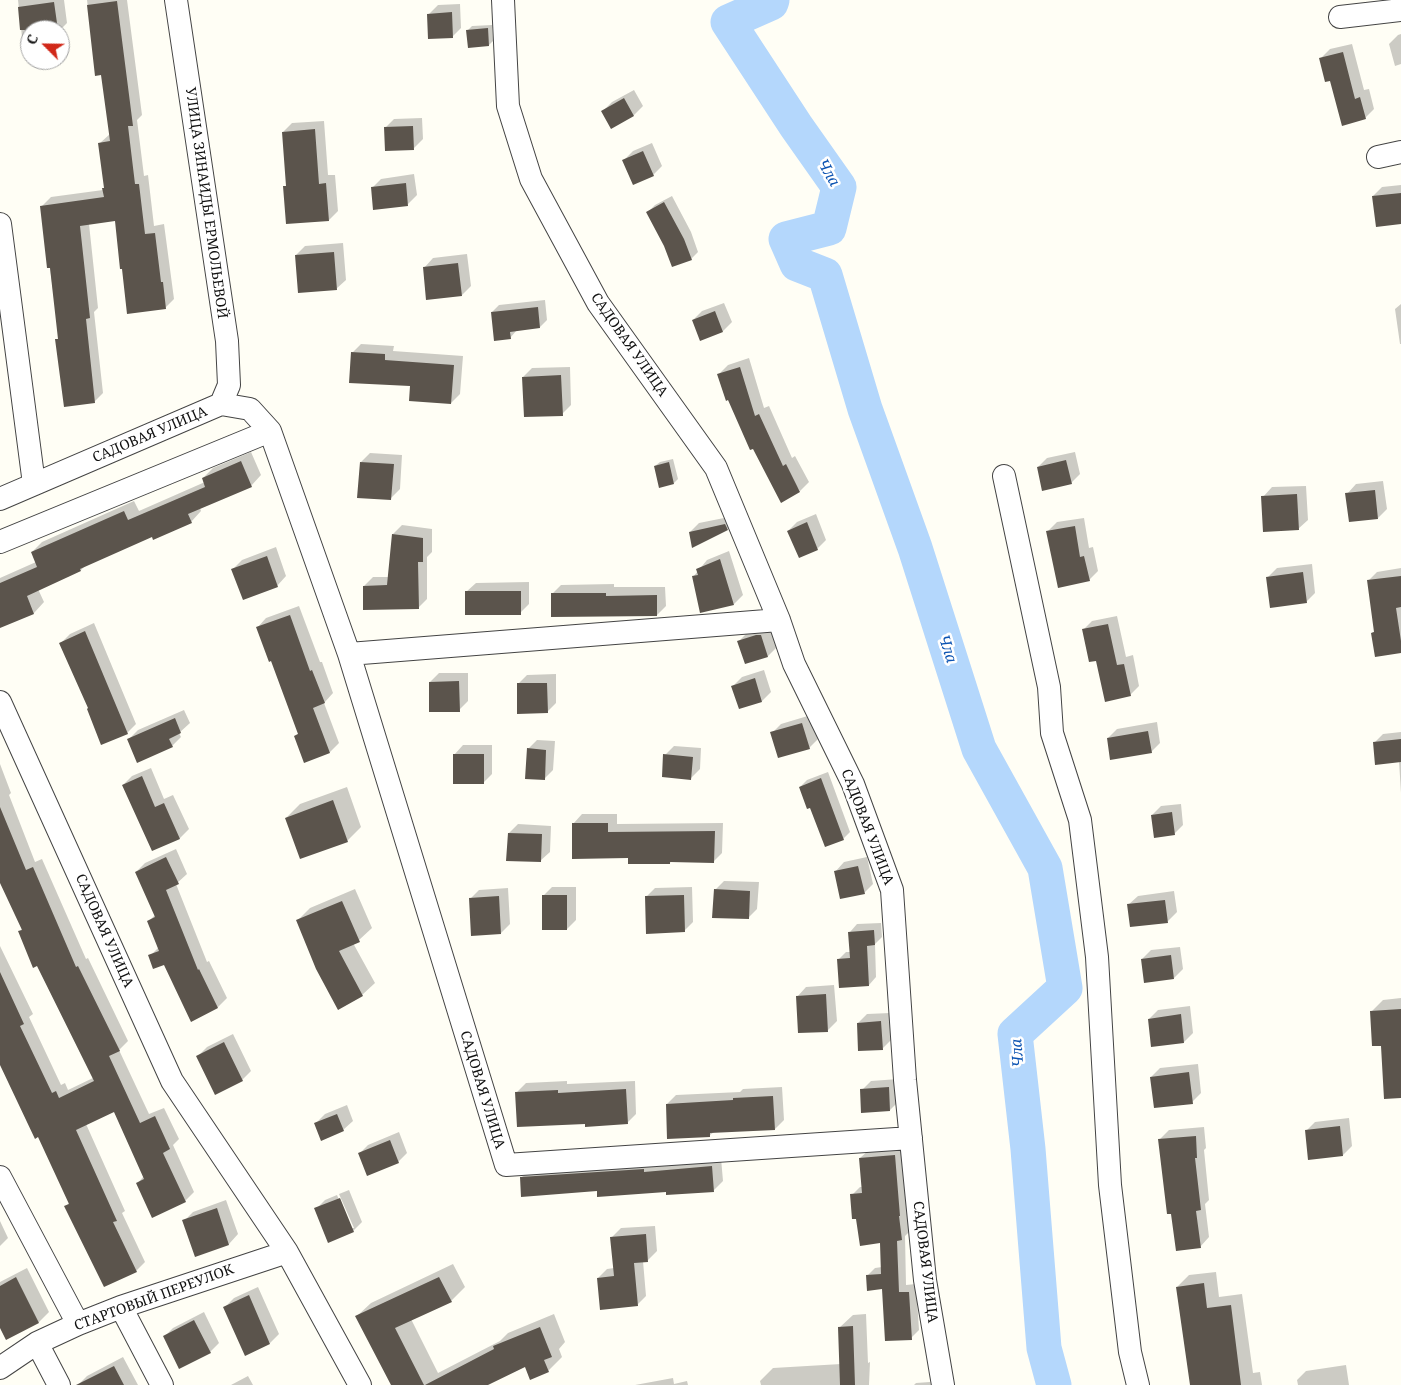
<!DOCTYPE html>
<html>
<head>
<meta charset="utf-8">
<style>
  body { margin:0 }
  #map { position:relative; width:1401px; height:1385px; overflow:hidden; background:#fffef5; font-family:"Noto Serif",serif }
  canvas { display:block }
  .north { position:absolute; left:20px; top:20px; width:50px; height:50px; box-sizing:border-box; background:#fff; border:1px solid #a0a0a0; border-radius:50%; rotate:293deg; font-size:14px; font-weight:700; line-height:20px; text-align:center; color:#111 }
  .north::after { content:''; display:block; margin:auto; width:18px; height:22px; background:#d12819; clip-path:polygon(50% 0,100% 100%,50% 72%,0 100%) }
</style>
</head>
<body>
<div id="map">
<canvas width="1401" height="1385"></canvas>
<div class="north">С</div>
</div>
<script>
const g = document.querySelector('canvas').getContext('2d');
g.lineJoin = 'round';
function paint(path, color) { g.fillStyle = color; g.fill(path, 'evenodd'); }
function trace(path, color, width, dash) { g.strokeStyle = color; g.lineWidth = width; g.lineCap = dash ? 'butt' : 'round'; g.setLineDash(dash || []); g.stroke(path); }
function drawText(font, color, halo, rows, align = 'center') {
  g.font = font + ' "Noto Serif",serif'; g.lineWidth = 5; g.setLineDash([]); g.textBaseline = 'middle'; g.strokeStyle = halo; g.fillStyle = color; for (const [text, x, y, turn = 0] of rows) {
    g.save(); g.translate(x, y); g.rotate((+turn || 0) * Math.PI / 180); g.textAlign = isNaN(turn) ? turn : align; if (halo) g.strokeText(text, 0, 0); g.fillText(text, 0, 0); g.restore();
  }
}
const shadow = new Path2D(`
  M18,0h46l3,23 -7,7h-30v6l-8,1z
  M87,0h40l15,115 -5,5 7,56 4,-1 6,51 10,-2 10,75 -9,9 -49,-88 -27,4 9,84 -4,4 9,81 -9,9 -37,-62 2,-3 -17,-131 9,-9 52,-7 2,-2 -5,-45 10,-9 -8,-60 -6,1z
  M460,4l1,24 -9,9 -23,-23 9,-9z
  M492,25l1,16 -4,4 -22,-14 5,-5z
  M1401,34v30l-6,2 -6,-22 9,-9z
  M1352,44l12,46 5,-1 5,20 -9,9 -34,-39 -10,-21 9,-9z
  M634,90l9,16 -9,9 -22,12 -9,-16 9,-9z
  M422,118l1,21 -9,9 -29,-20 9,-9z
  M324,121l4,54h7l3,36 -9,9 -44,-33 2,-3 -4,-52 9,-9z
  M652,143l10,23 -9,9 -29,-15 9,-9z
  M414,174l3,21 -9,9 -36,-16 9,-9z
  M1401,185v38l-28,-27 9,-9z
  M672,196l19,36 7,20 -7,7 -26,-13 -17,-34 7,-7z
  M343,243l3,37 -10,9 -40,-34 9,-9z
  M467,254l4,32 -9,9 -38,-27 9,-10z
  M545,300l2,20 -7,7 -23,3 -7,8 -18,-26 7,-7z
  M724,303l8,19 -9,9 -23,8 -7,-19 9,-9z
  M1401,304v40h-1l-5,-35z
  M361,344l33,2 -1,5 70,5 -3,38 -9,9 -39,-18 -60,-32z
  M749,358l15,50 5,-2 23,52 3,-2 14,26 -9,9 -81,-117 9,-9z
  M570,367l1,38 -9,9 -39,-37 9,-9z
  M251,452l10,23 -10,11 -51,22 1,3 -10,11 -38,14 -67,29 -5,5 -43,19 6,13 -10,11 -34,14v-49l36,-16 -4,-10 10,-10 92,-41 5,10 66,-29 -2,-4 10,-10z
  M1075,452l5,22 -9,9 -33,-16 9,-9z
  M370,453l32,2 -2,34 -9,9 -30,-36z
  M673,459l5,20 -4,4 -19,-17 5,-4z
  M1383,481l4,28 -9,9 -31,-24 9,-10z
  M1306,486l2,34 -10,9 -35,-32 9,-10z
  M816,514l10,26 -9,9 -29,-18 9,-9z
  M734,516l2,4 -9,9 -37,3 9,-9z
  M1084,518l5,30 4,-1 5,24 -9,9 -41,-49 9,-9z
  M402,525l30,4v23l-5,5v42l-9,9 -54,-22 9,-9h16l4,-43z
  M276,547l10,29 -9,10 -44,-17 9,-9z
  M729,551l14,44 -9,9 -41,-27 14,-17z
  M1312,564l3,29 -9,9 -38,-25 9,-9z
  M1401,568v84l-29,-19 3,-2 -7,-50 9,-9z
  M529,582v22l-9,9 -54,-21 10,-9z
  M614,584v3h51l1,19 -9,9 -105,-21 9,-9z
  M299,606l21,56h2l11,31 -9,10 15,40 -9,9 -35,-16 4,-3 -28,-74 -14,-31 9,-10z
  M1117,616l9,41 7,-2 6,31 -9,9 -33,-36 -14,-29 9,-9z
  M94,623l42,101 -9,9 -37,-25 -29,-65 9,-9z
  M770,626l7,21 -9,9 -22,7 -7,-22 9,-9z
  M764,670l7,22 -9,9 -22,7 -7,-22 9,-9z
  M439,673h29v28l-9,9 -29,-28z
  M556,674v29l-9,9 -29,-28 9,-9z
  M184,710l6,13 -11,10 2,4 -9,9 -43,-7 9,-9z
  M811,715l7,24 -9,9 -37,-15 9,-9z
  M1157,722l3,21 -9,9 -43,-14 9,-9z
  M1401,732v61l-2,-32 -25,-18 9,-9z
  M537,740l18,1 -2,29 -9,9 -16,-30z
  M463,745h29v29l-9,9 -29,-28z
  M674,746l27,2 -1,21 -9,9 -26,-23z
  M0,764l11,29 -2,2 26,67 7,-3 44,100 2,-1 40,83 -9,9 30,64 15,-6 15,31 -6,6 21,47 -9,9 -48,-17 7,-8 -30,-65 -28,13 39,87 -3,2 23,49 -9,9 -70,-65 4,-4 -31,-67 -39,-71v-118l33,68 -4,3 32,68 4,-2 3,7 25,-12 -73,-147 3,-3 -23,-48z
  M151,768l13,31 9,-4 16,34 -9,9 -27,12 -30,-65 9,-9z
  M828,772l22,60 -7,7 -32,-33 -11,-19 7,-7z
  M347,787l14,40 -14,14 -61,-23 14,-14z
  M1181,804l2,21 -9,9 -22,-19 9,-9z
  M582,814h35v10l106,-1 -1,30 -9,9 -41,-2 -2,3 -41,-6 -56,-33z
  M518,824l33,2 -1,26 -10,9 -31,-28z
  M176,849l11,25 -11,10 31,78 2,-1 18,37 -9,9 -26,13 -28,-56 -14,-8 9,-9 -10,-26 6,-6 -19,-43 9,-9z
  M867,857l6,27 -9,9 -29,-21 9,-10z
  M724,881l35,1 -2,27 -9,9 -33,-28z
  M552,887h24v33l-9,9 -24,-33z
  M692,887l1,35 -9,9 -38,-34 9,-9z
  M508,888l2,36 -9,9 -31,-34 9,-9z
  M355,889l17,39 -13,12 -6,3 22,40 -13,12 -65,-74 13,-13z
  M1174,891l3,21 -9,9 -40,-16 10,-9z
  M881,923l1,14 -7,7 1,33 -7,8 -31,-25 8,-8h5l-1,-20 7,-8z
  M1180,947l3,22 -9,9 -32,-19 9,-9z
  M834,985l3,36 -9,9 -29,2 -2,-35 9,-10z
  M1401,998v99l-29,-86 11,-11z
  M1190,1006l3,27 -9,9 -32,4 -3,-27 9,-9z
  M890,1013l2,26 -9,9 -25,-25 9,-9z
  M233,1034l18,37 -9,9 -44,-24 9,-9z
  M1198,1064l3,29 -9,9 -41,-25 9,-9z
  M898,1079l1,22 -9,9 -28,-20 9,-9z
  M567,1081v3l68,-3 1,33 -9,9 -41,-1 -69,-30 9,-9z
  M782,1087l2,33 -9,9 -61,3 -4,3 -43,-31 9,-9 64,-3 3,-3z
  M347,1105l6,16 -10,9 -27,-7 9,-9z
  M1349,1118l3,28 -9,9 -37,-24 9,-9z
  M1204,1127l2,21 -2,2 5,50 -4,4 4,33 -9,10 -40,-108 9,-9z
  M399,1132l8,21 -9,9 -39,-8 9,-9z
  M903,1147l5,59 -2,2 4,23 -5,5 1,49 10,-1 3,46 -8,8 -28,-50 -16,-12 8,-8 7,-1 -1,-25 -29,-47 8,-8h2l-2,-29 9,-8z
  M721,1158l2,23 -9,9h-116l-77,-12 10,-9z
  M349,1190l13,32 -9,9 -37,-22 9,-9 12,-5 14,33h3l-15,-34z
  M226,1200l12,34 -9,10 -34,11 -11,-34 9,-9z
  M0,1221l8,17 -8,8z
  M655,1226l2,25 -9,9 -5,1 3,35 -9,9 -39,-27 9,-9 7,-1 -2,-31 9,-9z
  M453,1264l12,23 -14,14 -40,18 27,54 62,-32 8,-8 46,-19 11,28 -6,7 3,8 -14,14 -22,-5 -40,19h-93l-36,-69 14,-13z
  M27,1268l22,44 -10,10 -39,3v-43z
  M1216,1272l3,25 23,-3 11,79 7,-1 2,13h-42l-43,-98 12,-12z
  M258,1287l21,47 -9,9 -45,-36 9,-9z
  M204,1312l15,31 -9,9 -46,-15 9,-9z
  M866,1314l2,49 2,-1 -1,23h-108l-1,-4 13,-13 68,-4 -2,-36 14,-13z
  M123,1357l15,28h-60l9,-9z
  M1346,1365l3,20h-51l-1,-5 9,-9z
  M248,1376l5,9h-22z
  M673,1378l1,6 13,-3 1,4h-53z
  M930,1382l1,3h-17l2,-2z`);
const river = new Path2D(`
  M772,0l-1,3 -43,19 68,104 43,61 -10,41 -43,11 11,25 28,11 40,134 50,139 64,201 66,119 20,120 -50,46 13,115 16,199 10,37`);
const building = new Path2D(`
  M117,1l16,125h-5l7,58h4l6,50 10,-1 6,49h2l3,27 -39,5 -5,-45h-2l-5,-48 -35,5 10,92 -4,1 9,84 -31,4 -9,-68h3l-8,-71h-3l-7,-62 64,-9 -2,-9h2l-6,-45 12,-2 -9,-66 -6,1 -8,-71z
  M54,2l4,28h-38l-2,-23z
  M452,12l1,26 -25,1 -1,-25z
  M488,28l1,18 -21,2 -2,-18z
  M1343,52l12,47 5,-2 6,22 -24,7 -12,-45 -5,1 -6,-24z
  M624,98l10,18 -23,13 -10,-18z
  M413,126l1,24 -29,1 -1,-24z
  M315,129l4,55 7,-1 3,38 -43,3 -3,-38h3l-4,-54z
  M643,151l11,25 -21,9 -11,-25z
  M406,183l2,23 -35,4 -2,-23z
  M1401,193v31l-25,3 -4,-31z
  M664,202l20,37 8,21 -20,7 -8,-21 -18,-34z
  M334,252l3,38 -39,3 -3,-38z
  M458,263l4,33 -36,4 -3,-33z
  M538,307l2,21 -30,4 1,7 -17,2 -3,-29z
  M715,311l8,21 -23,9 -8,-21z
  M351,352l34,2v6l69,5 -3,39 -42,-3 1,-15 -61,-3z
  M740,367l15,49 4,-2 24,52 3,-2 14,28 -19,11 -28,-54 -3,1 -22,-50 -2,1 -9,-27z
  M561,375l2,41 -39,1 -2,-40z
  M1066,460l6,24 -30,7 -5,-24z
  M241,461l11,26 -64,27 4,9 -39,17 -1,-3 -72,32 1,2 -54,25 7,18 -34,14v-45l37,-16 -6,-15 93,-41 4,9 77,-33 -3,-9z
  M360,462l34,2 -3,36 -34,-2z
  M669,462l5,22 -15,4 -5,-22z
  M1375,490l3,29 -29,3 -4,-29z
  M1297,494l2,36 -36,2 -2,-36z
  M807,522l11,28 -19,8 -12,-27z
  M725,524l3,6 -36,18 -3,-16z
  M1075,526l5,31 4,-1 6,25 -32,7 -12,-57z
  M392,534l31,4v24h-5l1,47 -56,1v-24l24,-1z
  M267,556l11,31 -35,13 -12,-31z
  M720,559l14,46 -34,8 -8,-37 6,-1 -2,-6z
  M1303,572l4,31 -37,5 -4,-31z
  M1401,576v31l-5,1 5,33v12l-26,4 -4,-24 3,-1 -7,-52z
  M465,591h56v24h-56z
  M551,593h55v3l51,-1v21l-106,1z
  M290,615l20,56 2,-1 13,33 -12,5 17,45 -26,10 -10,-27 4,-2 -27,-73 -2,1 -13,-35z
  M1108,624l9,41 7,-1 7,32 -26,6 -9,-41 -7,1 -7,-33z
  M85,631l43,103 -27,11 -14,-36 1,-1 -29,-65z
  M756,635h5l7,22 -23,7 -8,-23z
  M755,678l7,24 -23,7 -8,-23z
  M459,681l1,31h-31v-30z
  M517,683h30l1,30 -31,1z
  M175,718l6,15 -12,6 4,8 -36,16 -10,-24z
  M802,723l8,26 -32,9 -8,-26z
  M1148,731l4,22 -42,7 -3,-22z
  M1401,739v23l-26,3 -2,-23z
  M527,748l19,2 -1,30 -20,-1z
  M453,754h31v30h-31z
  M663,754l30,3 -2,23 -29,-3z
  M142,776l13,31 9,-4 16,36 -28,12 -30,-66z
  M821,778l23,62 -19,7 -15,-39 -3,1 -8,-22z
  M333,800l15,42 -48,17 -15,-41z
  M0,807l26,63 7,-3 43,100 2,-1 42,85 -11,5 31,67 15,-7 15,33 -7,4 23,49 -34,16 -16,-35 8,-4 -30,-67 -38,18 41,91 -4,1 24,50 -33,15 -40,-81 5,-2 -31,-67 -3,2 -35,-74v-93l24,52 -4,2 32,67 4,-2 3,7 35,-17 -57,-115 -4,2 -15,-37 4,-1 -22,-47z
  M1172,812l3,23 -21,3 -3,-23z
  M572,823h36v9l107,-1 -1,32 -44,-1v2h-42v-6l-56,1z
  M508,833l34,1 -1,28 -35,-1z
  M166,857l13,27 -13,6 32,80 1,-1 19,39 -27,14 -27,-57 -11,4 -5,-14 11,-4 -12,-30 8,-4 -20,-45z
  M858,866l7,28 -25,5 -6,-28z
  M714,889l36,2 -1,28 -37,-1z
  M542,895h25v35h-25z
  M684,895l1,37 -39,2 -1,-38z
  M499,896l2,38 -30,2 -2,-38z
  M1165,900l3,23 -38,4 -3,-23z
  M342,901l18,41 -21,9 24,45 -25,14 -22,-41 -20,-49z
  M874,930l1,15 -8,1 2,40 -30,2 -2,-29 13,-1 -2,-26z
  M1171,955l3,24 -30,4 -3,-24z
  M826,994l2,38 -30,1 -2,-37z
  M1401,1009v89l-17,1 -3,-53h-9l-2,-35z
  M1181,1014l3,29 -33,4 -3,-28z
  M881,1021l2,29 -25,1 -1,-28z
  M224,1042l19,39 -28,14 -19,-39z
  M1189,1072l4,32 -39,4 -4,-31z
  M889,1087l1,24 -29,2 -1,-24z
  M626,1089l2,35 -43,3v-3l-68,3 -2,-35 43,-2v3z
  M773,1096l2,34 -65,3v4l-43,2 -1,-35 67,-4v-2z
  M337,1114l7,17 -23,10 -7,-18z
  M1340,1126l3,30 -35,4 -3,-30z
  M1196,1136l1,22h-2l6,52 -5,1 5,37 -25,3 -5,-37h-4l-9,-75z
  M390,1140l9,23 -32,13 -9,-23z
  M895,1155l5,61h-1l3,24 -5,1 2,51h10l3,48 -27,1 -3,-52 -15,2 -1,-16 15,-1 -1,-31 -20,3 -4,-27h-4l-2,-25 12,-1 -3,-35z
  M712,1166l2,26 -48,3v-3l-69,5v-6l-76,6 -1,-20 124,-8v3z
  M340,1198l14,34 -26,11 -14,-35z
  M217,1208l12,37 -34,12 -13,-37z
  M646,1234l2,28 -14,1 4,43 -38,4 -3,-32 17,-2 -4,-39z
  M16,1277l23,46 -33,17 -6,-12v-42z
  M439,1277l13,25 -57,26 29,57h-33l-36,-69z
  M1204,1283l3,25 24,-3 10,80h-51l-14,-98z
  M249,1295l21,49 -25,12 -22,-49z
  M194,1320l17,33 -32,16 -16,-33z
  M853,1326l2,59h-15l-2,-58z
  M540,1327l12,30 -8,3 5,12 -19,8 -5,-13 -37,18h-63l69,-36 -1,-3z
  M114,1366l10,19h-48z`);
const street = new Path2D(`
  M176,0l51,341 2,44 -8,19
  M503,0l5,106 23,73 67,124 118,165 63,152 15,44 59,120 39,106 13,190 20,200 18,105
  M1340,17l61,-7
  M1378,157l23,-5
  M0,224l34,260
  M1004,476l45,211 3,46 28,87 17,137 13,228 20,167 8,33
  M0,499l221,-95 29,5 20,22 79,223 157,511 405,-27
  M0,542l270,-111
  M349,654l430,-34
  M0,702l172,379 115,171 73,133
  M0,1177l78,147
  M121,1307l41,78
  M37,1343l22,42
  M0,1368l37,-25 41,-19 43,-17 166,-55`);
const streetNames = [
  ["УЛИЦА ЗИНАИДЫ ЕРМОЛЬЕВОЙ",206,203,82],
  ["САДОВАЯ УЛИЦА",629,345,55],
  ["САДОВАЯ УЛИЦА",150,435,-23],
  ["САДОВАЯ УЛИЦА",867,827,69],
  ["САДОВАЯ УЛИЦА",104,931,66],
  ["САДОВАЯ УЛИЦА",482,1090,73],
  ["САДОВАЯ УЛИЦА",925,1262,83],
  ["СТАРТОВЫЙ ПЕРЕУЛОК",154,1298,-20]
];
const waterNames = [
  ["Чла",828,173,60],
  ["Чла",947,649,72],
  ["Чла",1018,1053,-94]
];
paint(shadow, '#0003');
trace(river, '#b4d7fc', 35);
paint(building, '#5b544c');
trace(street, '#444', 24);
trace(street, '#fff', 22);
drawText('14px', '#111', '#fff', streetNames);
drawText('italic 15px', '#0b53b2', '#fff', waterNames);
</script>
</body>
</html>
